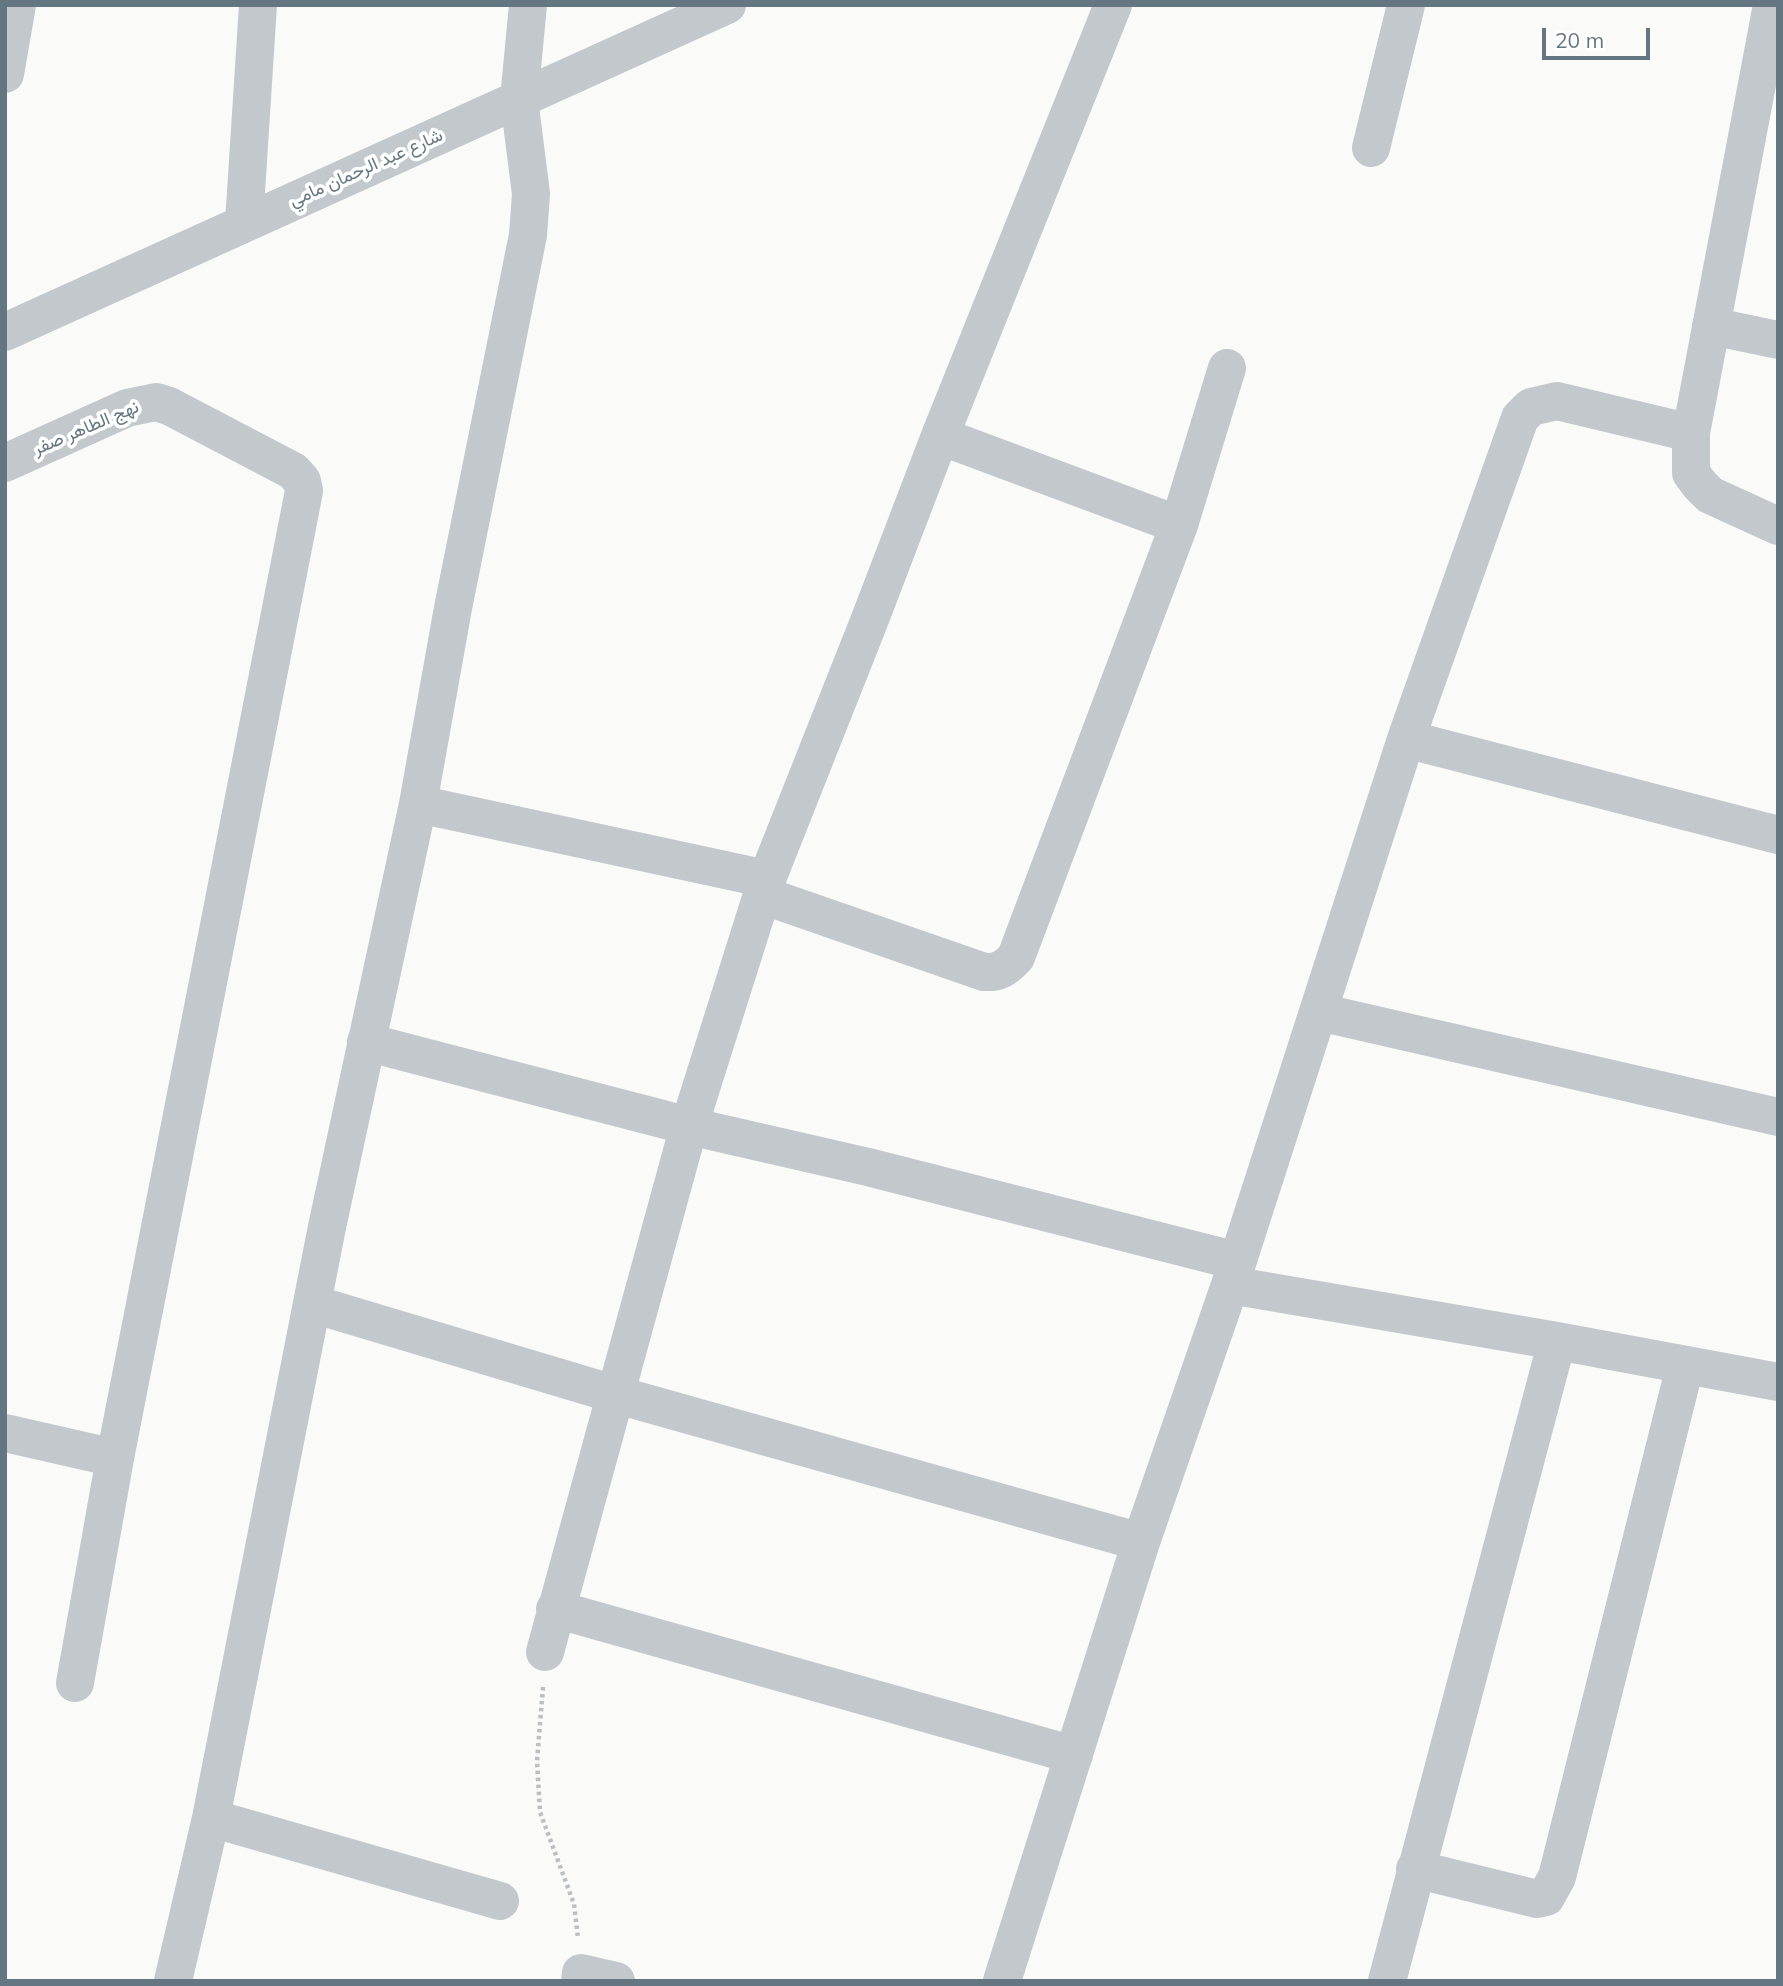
<!DOCTYPE html>
<html>
<head>
<meta charset="utf-8">
<style>
  body { margin:0 }
  #map { position:relative; width:1783px; height:1986px; overflow:hidden; background:#fafaf8; font-family:Mulish,sans-serif }
  canvas { display:block }
  .frame { position:absolute; inset:0; border:7px solid #657683; pointer-events:none }
  .scale { position:absolute; left:1542px; top:28px; width:108px; height:32px; box-sizing:border-box; border:4px solid #657683; border-top:0; padding-left:9px; font-size:21px; line-height:24px; white-space:nowrap; color:#657683; -webkit-text-stroke:5px #fff; paint-order:stroke }
</style>
</head>
<body>
<div id="map">
<canvas width="1783" height="1986"></canvas>
<div class="frame"></div>
<div class="scale">20 m</div>
</div>
<script>
const g = document.querySelector('canvas').getContext('2d');
g.lineJoin = 'round';
function trace(path, color, width, dash) { g.strokeStyle = color; g.lineWidth = width; g.lineCap = dash ? 'butt' : 'round'; g.setLineDash(dash || []); g.stroke(path); }
function drawText(font, color, halo, rows, align = 'center') {
  g.font = font + ' Mulish,Vazirmatn,sans-serif'; g.lineWidth = 7; g.setLineDash([]); g.textBaseline = 'middle'; g.strokeStyle = halo; g.fillStyle = color; for (const [text, x, y, turn = 0] of rows) {
    g.save(); g.translate(x, y); g.rotate((+turn || 0) * Math.PI / 180); g.textAlign = isNaN(turn) ? turn : align; if (halo) g.strokeText(text, 0, 0); g.fillText(text, 0, 0); g.restore();
  }
}
const path = new Path2D(`
  M543,1687l-6,74 3,51 34,92 4,34`);
const minor = new Path2D(`
  M1772,5l-81,428v40l9,12 10,10 68,31
  M5,74l12,-69
  M1371,148l35,-143
  M244,223l14,-218
  M1711,326l67,14
  M5,332l722,-327
  M5,463l122,-55 29,-6 13,4 124,65 9,10 2,10 -189,967 -40,225
  M1179,525l48,-157
  M1406,739l372,96
  M418,804l349,75
  M762,895l222,77c15,1 22,-4 32,-15l163,-432 -239,-89
  M1319,1012l459,105
  M366,1042l323,84 179,41 369,94
  M1230,1285l327,56 221,41
  M313,1304l301,90 527,148
  M5,1433l110,25
  M555,1609l519,146
  M545,1652l144,-526 78,-247 103,-260 70,-183 173,-431
  M211,1818l289,83
  M1415,1869l122,30 9,-2 11,-20 128,-511
  M173,1981l38,-163 116,-591 91,-423 35,-196 75,-373 3,-41 -12,-95 9,-94
  M580,1981l1,-8 35,8
  M1002,1981l139,-439 89,-257 176,-546 114,-321 11,-11 26,-6 134,32
  M1387,1981l170,-640`);
const streetNames = [
  ["شارع عبد الرحمان مامي",366,168,-24],
  ["نهج الطاهر صفر",86,428,-23]
];
trace(path, '#bbbfc2', 4.5, [3.5, 3.5]);
trace(minor, '#c3c8cc', 38);
drawText('18px', '#657683', '#fff', streetNames);
</script>
</body>
</html>
